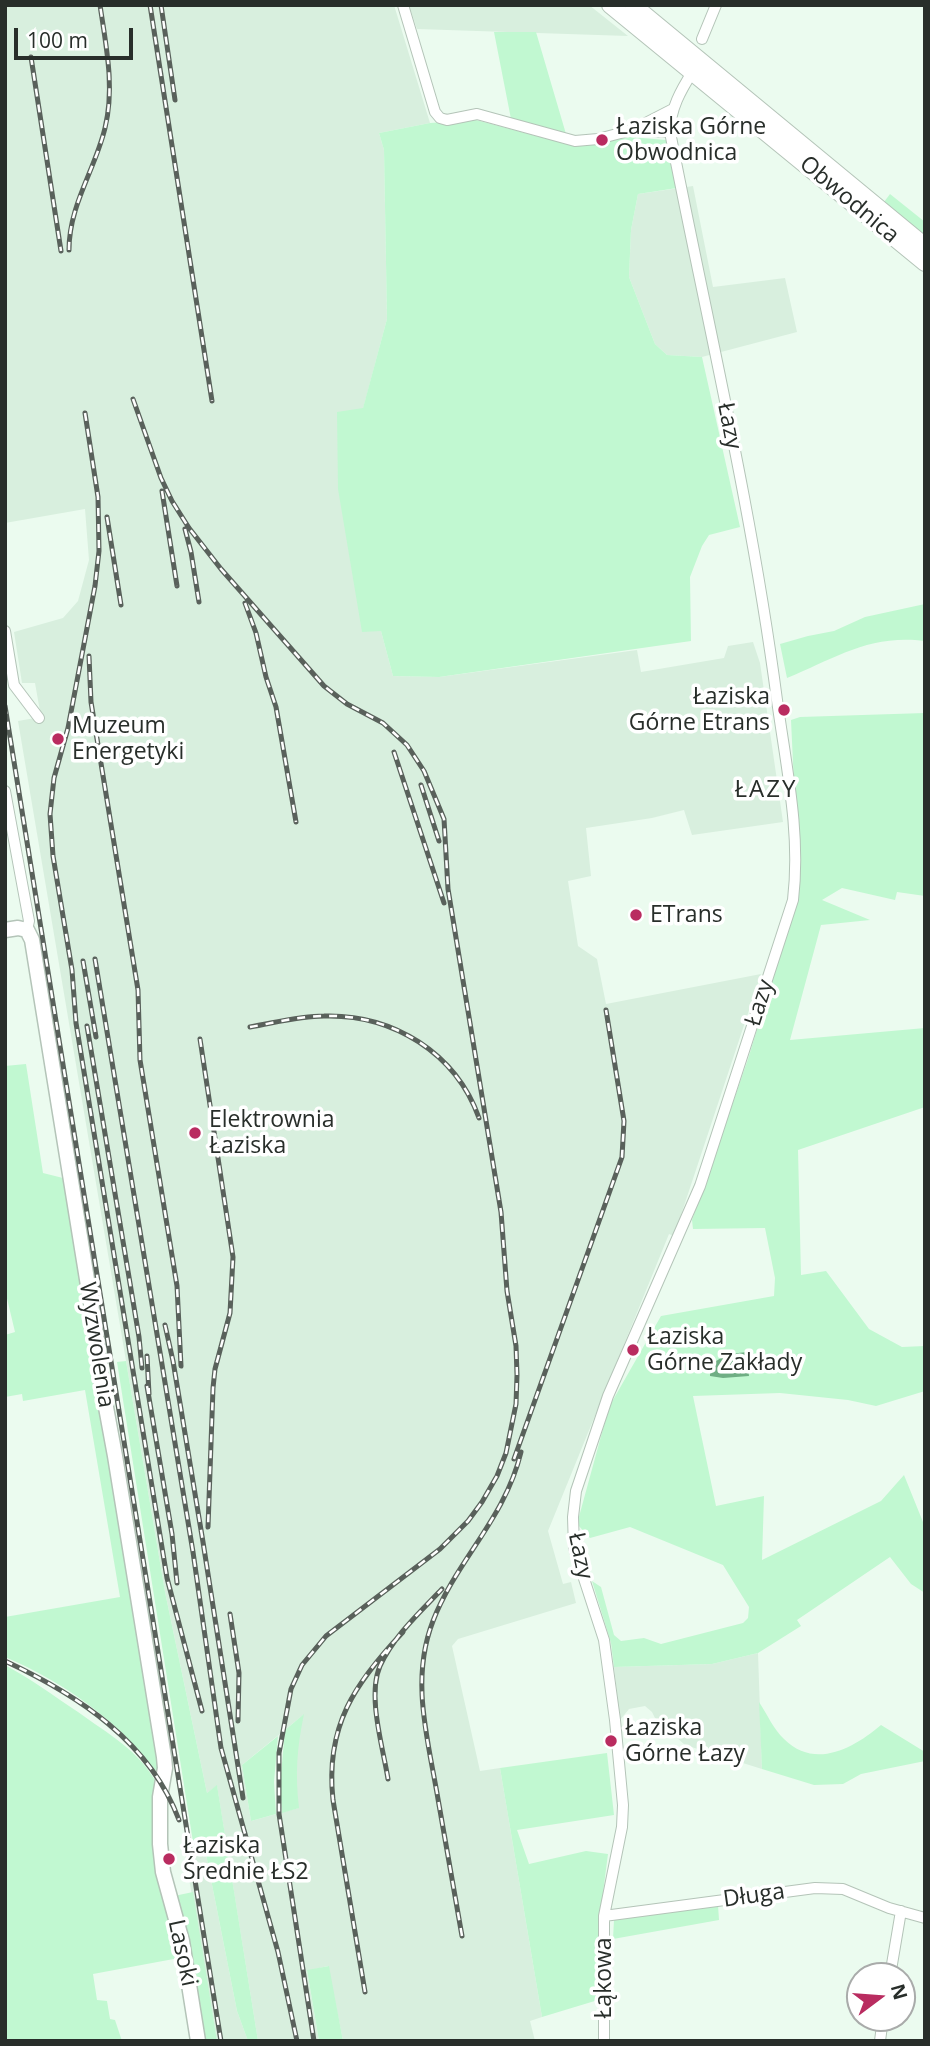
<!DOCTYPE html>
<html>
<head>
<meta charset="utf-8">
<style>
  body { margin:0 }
  #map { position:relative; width:930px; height:2046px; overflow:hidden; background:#ebfbef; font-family:"Open Sans",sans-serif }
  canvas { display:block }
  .frame { position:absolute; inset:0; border:7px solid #282e2a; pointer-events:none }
  .north { position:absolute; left:846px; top:1962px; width:70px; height:70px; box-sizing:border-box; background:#fff; border:2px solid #a9abaa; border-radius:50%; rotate:74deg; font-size:19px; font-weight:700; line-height:28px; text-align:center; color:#282e2a }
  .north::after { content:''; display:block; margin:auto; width:24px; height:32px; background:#b92c60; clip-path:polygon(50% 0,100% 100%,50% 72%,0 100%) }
  .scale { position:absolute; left:14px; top:28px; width:119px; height:32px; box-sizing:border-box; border:4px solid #282e2a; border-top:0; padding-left:9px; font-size:21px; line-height:24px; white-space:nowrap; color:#282e2a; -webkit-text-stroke:5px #fff; paint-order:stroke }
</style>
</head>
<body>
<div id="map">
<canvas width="930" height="2046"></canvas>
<div class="frame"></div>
<div class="north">N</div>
<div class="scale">100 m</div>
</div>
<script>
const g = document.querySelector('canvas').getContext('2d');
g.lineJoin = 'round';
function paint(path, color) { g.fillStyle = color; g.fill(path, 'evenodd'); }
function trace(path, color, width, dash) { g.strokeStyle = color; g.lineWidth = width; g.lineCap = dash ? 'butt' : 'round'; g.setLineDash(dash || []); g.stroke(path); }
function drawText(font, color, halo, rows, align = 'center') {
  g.font = font + ' "Open Sans",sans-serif'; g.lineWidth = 7; g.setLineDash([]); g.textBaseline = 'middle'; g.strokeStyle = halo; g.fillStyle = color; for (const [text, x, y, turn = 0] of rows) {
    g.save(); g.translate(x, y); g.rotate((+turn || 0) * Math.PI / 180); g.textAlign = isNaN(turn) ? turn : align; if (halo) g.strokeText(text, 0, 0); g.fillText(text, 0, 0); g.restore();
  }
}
const built = new Path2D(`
  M5,5h389l36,118 -51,10 5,17 3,169 -24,90 -26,4 44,218 12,45 46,1 198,-27 4,22 83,-14 4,-12 25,-4 7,21 23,159 -91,13 -8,-25 -32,8 -66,10 5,48 -23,5 10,65 19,13 9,45 155,-30 -87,262 -5,-2 -121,297 15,53 8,-2 5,21 -118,36 -6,7 28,125 20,-3 42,249 -12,4 5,20h-192l-15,-75 -21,5 12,70h-61l-41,-255 -10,7 -42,-201 -147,-871 23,-4 -6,-34h-13l-8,-51 49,-14 15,-17 11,-41 -4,-51 -80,14zM303,1715l-6,32 -2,23 3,38 -47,13 -9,-56z
  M409,5h180l39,31 -211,-7z
  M693,186l20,101 72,-9 12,54 -95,25 -35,-2 -12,-11 -26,-67 2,-47 7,-36z
  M758,1653l4,116 -77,-24 -30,-27 -3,-6 -7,-6 -16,3 -9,11 -6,-53 98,-3z
  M203,1839l34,172 11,30h-31l-34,-197z`);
const green = new Path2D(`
  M494,32h42l30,102 -55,-15z
  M476,120l98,26 56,-9 36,3 11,48 -39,6 -7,36 -2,47 26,67 12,11 35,2 38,170 -31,8 -7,11 -12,31 1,64 -252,36 -46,-1 -12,-45 -19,1 -24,-143 -1,-77 26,-4 24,-89 -3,-169 -5,-17 51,-10z
  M890,194l35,28v14l-41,-34z
  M925,604v37c-56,-7 -89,17 -138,37l-7,-34 28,-8 26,-5 31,-14z
  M925,713v183l-28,-4 -2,8 -53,-12 -20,12 48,20 -49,5 -31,115 135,-12v79l-127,43 3,125 25,-4 43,58 33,18 23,-1v45l-49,15 -28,-6 -68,-7 -87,3 23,110 48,-10 -2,64 119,-59 23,-26 21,52v66l-14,-9 -21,-27 -93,63 4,6 -43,27 -46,11 -98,3 -3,-24 -19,-62 9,6 13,48 7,6 23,-3 17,6 82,-21 5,-5 1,-11 -26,-42 -93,-38 -40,11 -13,-14 32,-117 52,-91 113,-20 1,-18 -10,-50 -72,1 -1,-9 56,-161 51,-167 -8,-172 9,-3z
  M26,1064l17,109 24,6 91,557 1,39c-39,-53 -93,-92 -154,-118v-40l115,-20 -35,-207 -62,11 -1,-7 -17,3v-62l10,-3 -10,-42v-224z
  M126,1361l39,231 42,201 10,-8 41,256h-10l-11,-30 -34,-172 -10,3 -76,-480z
  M5,1665c26,14 49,31 73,47 30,22 61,38 79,72l22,174 -86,16 4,26 10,1 3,18 5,1 7,21h-117z
  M759,1702c8,12 15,28 25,37 31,31 70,9 97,-14l44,27v9l-64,13 -18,10 -29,1 -52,-16z
  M304,1714c-7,34 -9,59 -5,94l-17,5 -2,-28 5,-55z
  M278,1736l-4,46 2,32 -25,7 -9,-56z
  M607,1753l7,62 -97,15 12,34 57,-13 22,3 -8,62 -2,84 -56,17 -42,-249z
  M193,1892l24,149h-14l-29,-145z
  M718,1905l1,15 -106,19 1,-19z
  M329,1966l14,75h-24l-12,-71z`);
const water = new Path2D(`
  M746,1352l3,24 -26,2 -13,-2c-1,-19 21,-22 36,-24z`);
const street = new Path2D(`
  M403,5l32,107 5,6 7,2 30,-6 98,27 23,-2 34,-9 41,-21
  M702,39l14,-34
  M633,130l37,2
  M5,631l9,54 25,33
  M5,791l24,130 -2,9
  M604,1916l211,-28 28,1 46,19 36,10
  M890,1976l11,-65
  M604,2041v-125l18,-89 1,-22 -8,-85 -11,-80 -30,-92 -1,-31 3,-26 32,-95 92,-210 93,-286c8,-67 -7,-134 -16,-200 -25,-191 -70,-379 -107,-568 0,-23 11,-42 23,-61
  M880,2041l3,-23`);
const secondary = new Path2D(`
  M5,930l13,-2 9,2 5,10 64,395 5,45 14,76 49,301 1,11 -5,29v47l3,28 19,69 16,100`);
const primary = new Path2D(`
  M610,5l315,258
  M633,5l292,241`);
const rail = new Path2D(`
  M150,5l62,396
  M161,5l14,95
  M31,57l30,194
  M69,250c0,-45 26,-80 36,-122 10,-41 1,-82 -5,-123
  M133,399l28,79 11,23 17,27 32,41 103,117 23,18 36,19 24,22 17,26 20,48 4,70 53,323 6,79 9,55 1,29 -1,29 -10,49 -9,23 -15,26 -14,19 -28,28 -114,87 -24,29 -11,24 -12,64v61l35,227
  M85,413l13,84 1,54 -4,35 -27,142 -14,50 -4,36 3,42 19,114 4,53 91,555 35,133
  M162,491l15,95
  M107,517l14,88
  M185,529l6,23 8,50
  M245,603l11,30 10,44 10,30 20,115
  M89,656l2,46 47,288 2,70 37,226 4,80
  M5,706l216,1335
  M394,752l50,151
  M421,785l18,56
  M95,959l98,593 28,196 57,204 19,89
  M83,961l13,76
  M87,1026l52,311 3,31
  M250,1027c24,-4 49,-11 74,-11 69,-2 132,37 155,102
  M200,1039l33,218 -3,56 -15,56 -2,19 -5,139
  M165,1325l8,36 30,181 40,256
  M147,1356l2,38
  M147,1386l25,148 5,49
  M514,1459l108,-302 2,-36 -18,-111
  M230,1614l9,59 -1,48
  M5,1661c73,34 145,81 174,159
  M388,1779c-5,-32 -21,-83 -8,-113 13,-29 40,-54 62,-77
  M462,1936c-8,-46 -16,-91 -24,-137 -10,-60 -28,-119 -5,-178 24,-62 72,-102 88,-169
  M365,1992l-32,-192c-8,-74 22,-117 70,-168`);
const markers = [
  [602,140,7,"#b92c60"],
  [784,710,7,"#b92c60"],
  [58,739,7,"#b92c60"],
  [636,915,7,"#b92c60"],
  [195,1133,7,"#b92c60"],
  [633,1350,7,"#b92c60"],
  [611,1741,7,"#b92c60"],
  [169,1859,7,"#b92c60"]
];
const poiNames = [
  ["Łaziska Górne",616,127],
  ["Obwodnica",616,153],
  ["Łaziska",770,697,"right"],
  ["Górne Etrans",770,723,"right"],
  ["Muzeum",72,726],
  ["Energetyki",72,752],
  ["ETrans",650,915],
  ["Elektrownia",209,1120],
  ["Łaziska",209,1146],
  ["Łaziska",647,1337],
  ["Górne Zakłady",647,1363],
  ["Łaziska",625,1728],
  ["Górne Łazy",625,1754],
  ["Łaziska",183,1846],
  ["Średnie ŁS2",183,1872]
];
const streetNames = [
  ["Obwodnica",849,200,40],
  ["Łazy",729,426,79],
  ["Łazy",760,1003,-72],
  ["Wyzwolenia",96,1345,81],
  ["Łazy",580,1556,78],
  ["Długa",754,1896,-8],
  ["Lasoki",182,1953,78],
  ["Łąkowa",604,1978,-90]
];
const neighbourhoodNames = [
  ["ŁAZY",766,790]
];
paint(built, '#d8efde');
paint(green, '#c1f8d1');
paint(water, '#6fae84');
trace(street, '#b4c4b8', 12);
trace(secondary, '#b4c4b8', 17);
trace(primary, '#b4c4b8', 18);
trace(street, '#fff', 10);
trace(secondary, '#fff', 14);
trace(primary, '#fff', 16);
trace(rail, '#59615b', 5);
trace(rail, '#fff', 2.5, [8]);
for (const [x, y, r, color] of markers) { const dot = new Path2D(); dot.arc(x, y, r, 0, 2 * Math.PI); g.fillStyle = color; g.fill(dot); trace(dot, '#fff', 2.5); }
drawText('23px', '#282e2a', '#fff', poiNames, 'left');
drawText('23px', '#282e2a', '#fff', streetNames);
g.letterSpacing = '2px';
drawText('24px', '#282e2a', '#fff', neighbourhoodNames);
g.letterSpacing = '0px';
</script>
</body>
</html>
